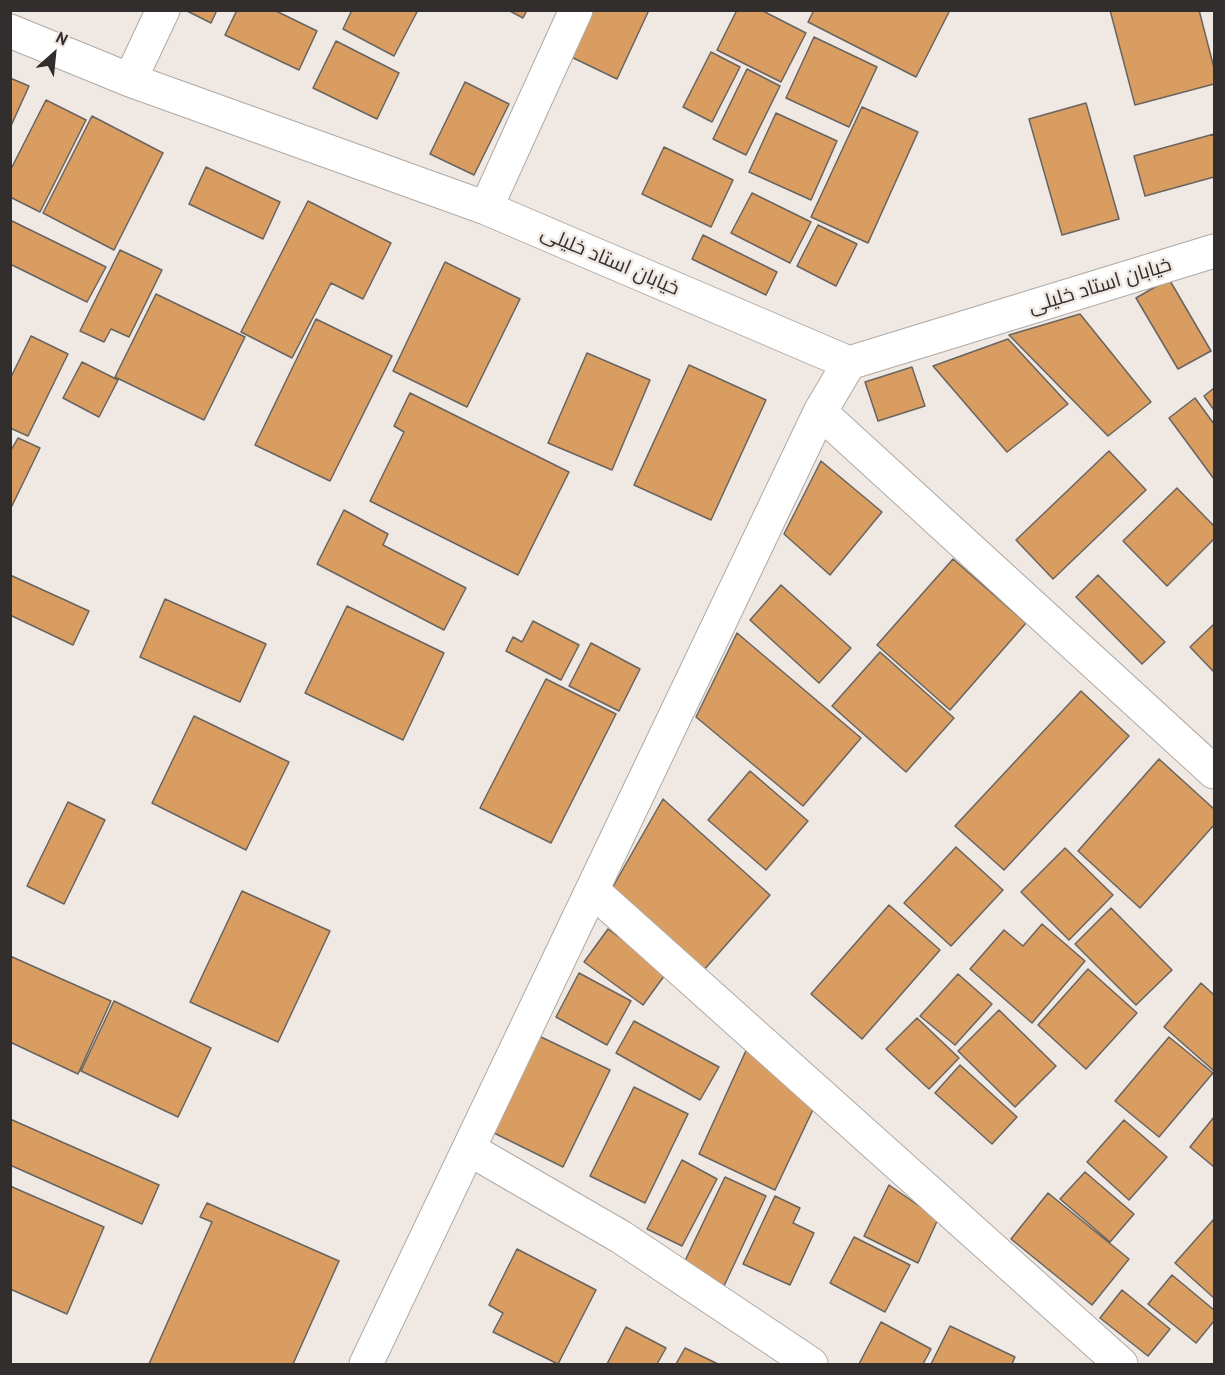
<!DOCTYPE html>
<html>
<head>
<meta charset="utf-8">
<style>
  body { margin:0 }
  #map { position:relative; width:1225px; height:1375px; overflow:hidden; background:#efe8e3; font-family:"PT Sans",sans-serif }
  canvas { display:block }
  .frame { position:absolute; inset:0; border:12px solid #312e2d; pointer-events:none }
  .north { position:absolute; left:24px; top:24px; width:60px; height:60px; -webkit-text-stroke:4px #efe8e3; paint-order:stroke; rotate:27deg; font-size:16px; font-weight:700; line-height:24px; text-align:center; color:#312e2d }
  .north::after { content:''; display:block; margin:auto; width:21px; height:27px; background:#312e2d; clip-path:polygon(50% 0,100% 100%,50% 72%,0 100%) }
</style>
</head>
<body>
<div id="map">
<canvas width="1225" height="1375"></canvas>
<div class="frame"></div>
<div class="north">N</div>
</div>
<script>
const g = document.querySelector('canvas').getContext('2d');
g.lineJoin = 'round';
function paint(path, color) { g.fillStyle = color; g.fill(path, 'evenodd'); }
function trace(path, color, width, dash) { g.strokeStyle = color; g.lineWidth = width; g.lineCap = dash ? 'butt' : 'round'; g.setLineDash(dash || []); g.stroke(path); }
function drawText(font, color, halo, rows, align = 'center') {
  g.font = font + ' "PT Sans",Cairo,sans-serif'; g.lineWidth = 5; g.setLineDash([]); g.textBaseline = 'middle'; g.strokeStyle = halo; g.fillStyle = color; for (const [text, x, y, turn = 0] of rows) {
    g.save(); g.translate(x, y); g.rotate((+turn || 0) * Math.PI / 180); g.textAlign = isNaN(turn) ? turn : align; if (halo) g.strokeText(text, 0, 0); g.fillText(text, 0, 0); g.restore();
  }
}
const building = new Path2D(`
  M185,10h32l-6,13z
  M237,10h37l43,21 -18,39 -74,-35z
  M352,10h66l-24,46 -51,-27z
  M508,10h19l-4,8z
  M583,10h66l-32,69 -54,-26z
  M737,10h24l45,23 -25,49 -64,-32z
  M814,10h136l-34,67 -108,-55z
  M1110,10h89l15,58v16l-79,21z
  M814,37l63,30 -28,60 -63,-29z
  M336,41l63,32 -22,46 -64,-31z
  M711,52l29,15 -28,55 -29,-15z
  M747,69l33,17 -34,69 -33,-16z
  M10,78l19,8 -19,42z
  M465,82l44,22 -35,71 -44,-21z
  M46,100l40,20 -46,92 -30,-15v-26z
  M1086,103l33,116 -57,16 -33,-116z
  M862,107l56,25 -50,111 -57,-26z
  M776,113l61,28 -26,59 -62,-28z
  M92,116l71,37 -49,97 -71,-37z
  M1214,134v43l-69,19 -11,-40z
  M664,147l69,33 -22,47 -69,-33z
  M206,167l74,35 -17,37 -74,-35z
  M752,193l59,29 -21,41 -59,-30z
  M308,201l83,42 -28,56 -32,-16 -39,75 -51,-26z
  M10,220l96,47 -19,35 -77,-38z
  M818,225l39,19 -21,42 -39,-20z
  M703,235l74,37 -11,23 -74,-36z
  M120,250l42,20 -33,67 -18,-8 -7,13 -24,-11z
  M445,262l75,37 -53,108 -74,-36z
  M1169,279l42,72 -33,18 -42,-71z
  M156,294l89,43 -41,83 -89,-43z
  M1080,314l71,88 -43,34 -99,-101z
  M316,319l76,37 -62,125 -75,-36z
  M31,336l37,18 -40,82 -18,-8v-49z
  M1008,339l60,65 -61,48 -74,-86z
  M587,353l63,27 -38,90 -64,-27z
  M82,362l36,18 -19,37 -36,-19z
  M689,365l77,35 -55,120 -77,-35z
  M912,367l13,39 -47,15 -13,-39z
  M1214,388v22l-10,-14z
  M410,393l159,79 -51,103 -148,-74 34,-69 -10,-6z
  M1195,398l19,26v55l-45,-61z
  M18,438l22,10 -30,62v-58z
  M1109,451l37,39 -93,89 -37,-39z
  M821,461l61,51 -52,63 -46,-41z
  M1177,488l37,38v13l-47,47 -44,-45z
  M344,510l44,24 -5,11 83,43 -22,42 -127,-66z
  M953,559l73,64 -76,87 -73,-65z
  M10,575l79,36 -16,34 -63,-30z
  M1098,575l67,67 -23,22 -66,-67z
  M781,585l70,63 -32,35 -69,-63z
  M165,599l101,45 -26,58 -100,-45z
  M347,606l97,47 -41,87 -98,-47z
  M533,621l46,24 -18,35 -55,-29 7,-14 9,5z
  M1214,624v48l-24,-25z
  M737,633l124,105 -58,68 -107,-89z
  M591,643l49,26 -21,42 -50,-25z
  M880,652l74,66 -48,54 -74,-66z
  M546,679l70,35 -65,129 -71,-35z
  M1081,691l48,45 -125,134 -49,-44z
  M194,716l95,46 -43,88 -94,-47z
  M1159,759l55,50v16l-74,83 -62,-57z
  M750,771l58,50 -42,49 -58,-50z
  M663,799l107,96 -67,76 -92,-81z
  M68,802l37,18 -41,84 -37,-18z
  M956,847l47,43 -52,56 -47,-43z
  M1065,848l48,47 -44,45 -48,-48z
  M242,891l88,40 -52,111 -88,-40z
  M889,905l51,45 -78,89 -51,-45z
  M1111,908l61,62 -36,35 -61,-61z
  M1042,924l43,37 -53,62 -62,-54 34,-39 19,16z
  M608,929l59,43 -24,33 -59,-43z
  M10,956l101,45 -33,73 -68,-32z
  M1088,969l49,44 -51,56 -48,-44z
  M579,973l52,28 -24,44 -51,-28z
  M958,974l34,30 -37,41 -35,-29z
  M1201,983l13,12v76l-50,-44z
  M114,1001l97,47 -33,69 -97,-46z
  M999,1010l57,56 -41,41 -57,-56z
  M917,1018l42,40 -30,31 -43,-40z
  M634,1021l85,46 -19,33 -84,-47z
  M539,1036l71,34 -47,97 -71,-35z
  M1169,1037l44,36 -54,64 -44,-36z
  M749,1044l69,55 -43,91 -76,-36z
  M960,1065l57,52 -25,27 -57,-51z
  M634,1087l54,27 -43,89 -55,-27z
  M1214,1117v50l-24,-20z
  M10,1119l149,66 -17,39 -132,-59z
  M1124,1120l43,37 -38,43 -42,-38z
  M682,1160l35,19 -35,67 -35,-17z
  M1085,1172l49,42 -24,28 -50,-43z
  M725,1177l41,19 -42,90 -41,-21z
  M889,1185l49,34 -20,44 -54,-27z
  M10,1186l94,41 -37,87 -57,-25z
  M1048,1193l81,66 -37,46 -81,-66z
  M775,1196l25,12 -7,15 21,10 -24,52 -47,-21z
  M207,1203l132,58 -46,103h-144l63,-142 -12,-5z
  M1214,1219v79l-39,-35z
  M854,1237l56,28 -25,47 -55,-29z
  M517,1249l79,41 -38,74 -65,-32 10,-19 -14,-8z
  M1172,1275l42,35v11l-18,22 -48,-39z
  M1122,1290l48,39 -22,27 -48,-38z
  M881,1322l50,27 -8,15h-64z
  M950,1326l65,31 -3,7h-81z
  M626,1327l40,21 -9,16h-50z
  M685,1348l33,16h-42z`);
const street = new Path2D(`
  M10,31l120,49 356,128 363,155 365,-112
  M130,80l33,-70
  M486,208l90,-198
  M820,412l394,360
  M592,890l529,474
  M469,1149l152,88 190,127
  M366,1364l454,-952 29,-49`);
const streetNames = [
  ["خیابان استاد خلیلی",610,261,23],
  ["خیابان استاد خلیلی",1100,286,-17]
];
paint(building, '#d99d61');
trace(building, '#69645f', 1.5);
trace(street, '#b0aaa5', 35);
trace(street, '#fff', 33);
drawText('20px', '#312e2d', '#efe8e3', streetNames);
</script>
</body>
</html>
